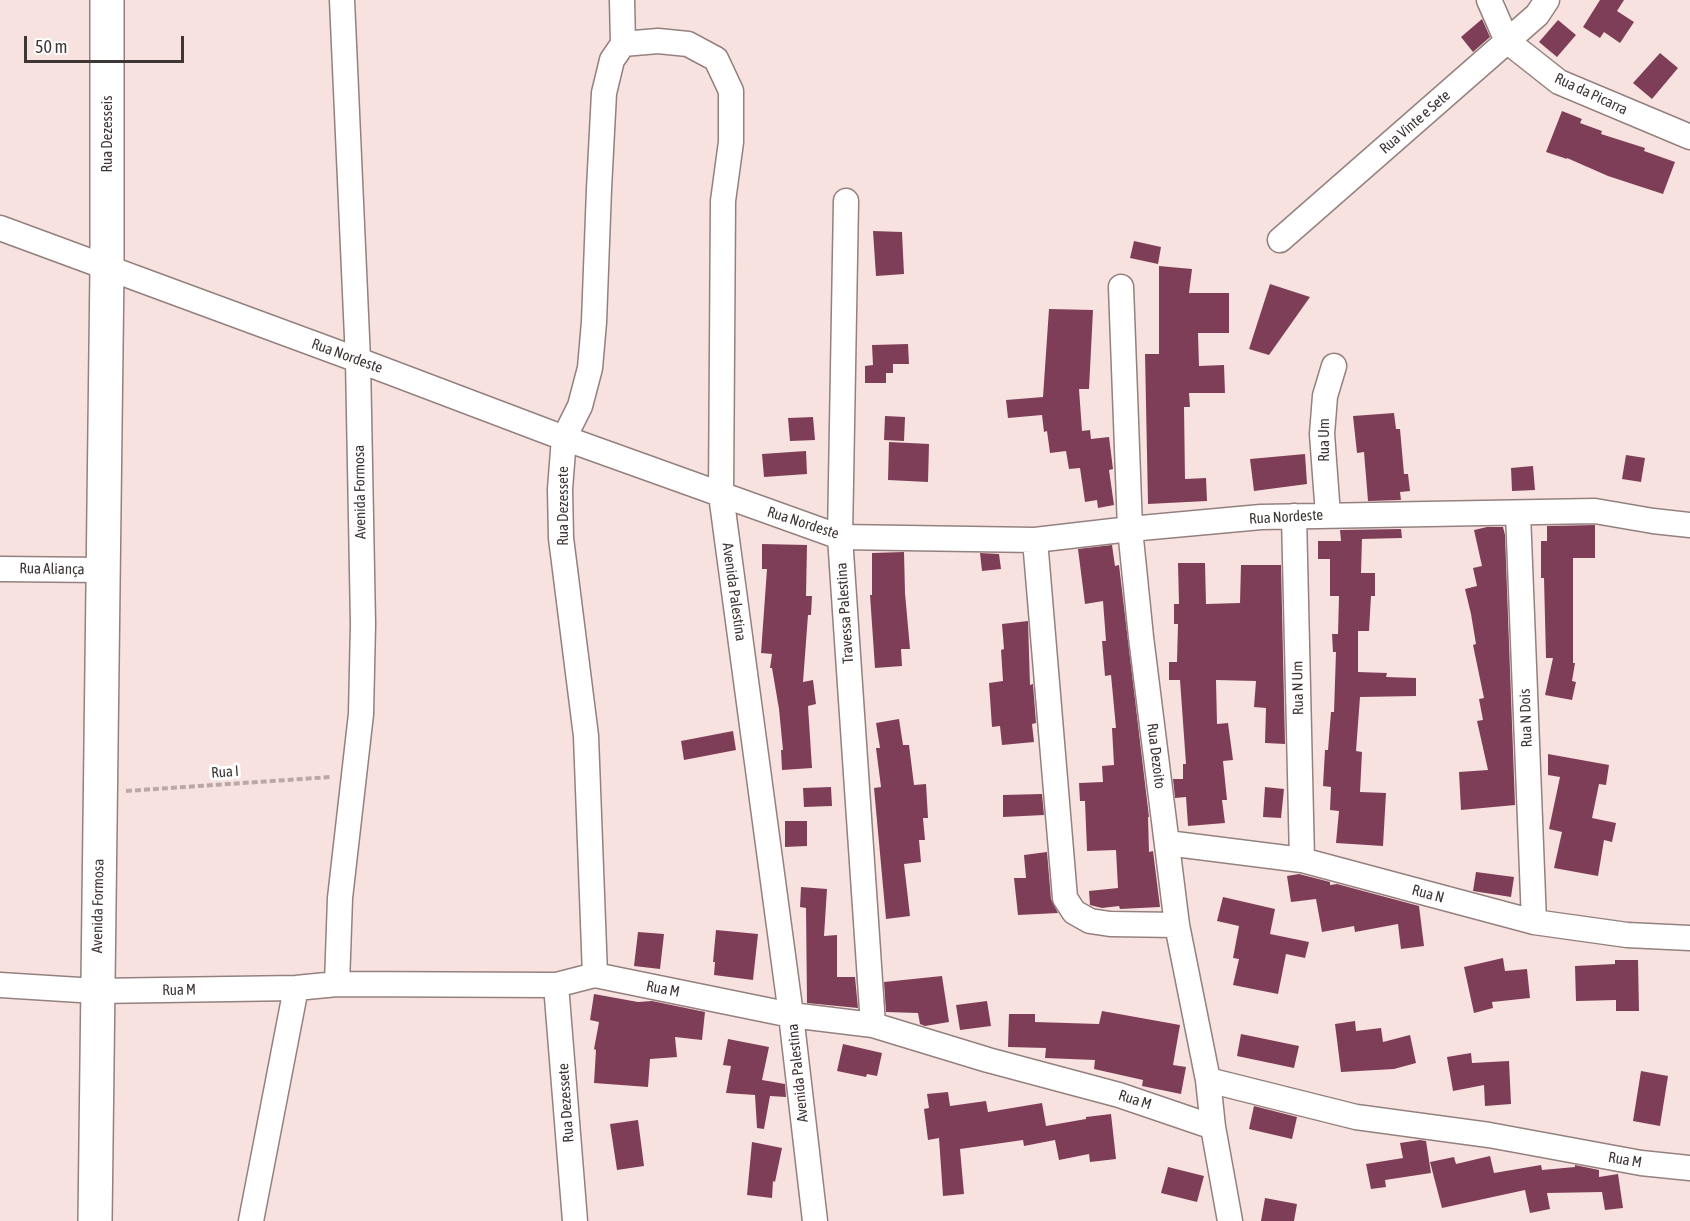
<!DOCTYPE html>
<meta charset="utf-8">
<style>
body{margin:0}
#map{position:relative;width:1690px;height:1221px;overflow:hidden;background:#f8e2df;font-family:"Asap Condensed",sans-serif}
canvas{display:block}
.scale{position:absolute;left:24px;top:36px;width:160px;height:27px;box-sizing:border-box;border:3px solid #3f3736;border-top:0;padding-left:8px;font-size:18px;line-height:21px;white-space:nowrap;color:#3f3736;-webkit-text-stroke:4px #fff;paint-order:stroke}
</style>
<div id="map">
<canvas width="1690" height="1221"></canvas>
<div class="scale">50 m</div>
</div>
<script>
const context = document.querySelector('canvas').getContext('2d');
context.lineJoin = 'round';
function fillPath(path, color) {
  context.fillStyle = color;
  context.fill(path, 'evenodd');
}
function poly(rows) {
  const path = new Path2D();
  for (const r of rows) {
    path.moveTo(r[0], r[1]);
    for (let i = 2; i < r.length; i += 2) path.lineTo(r[i], r[i + 1]);
  }
  return path;
}
function stroke(path, color, width, dash) {
  context.strokeStyle = color;
  context.lineWidth = width;
  context.lineCap = dash ? 'butt' : 'round';
  context.setLineDash(dash || []);
  context.stroke(path);
}
function write(font, color, halo, rows, align = 'center') {
  context.font = font + ' "Asap Condensed",sans-serif';
  context.lineWidth = 6;
  context.setLineDash([]);
  context.textBaseline = 'middle';
  context.strokeStyle = halo;
  context.fillStyle = color;
  for (const [text, x, y, turn = 0] of rows) {
    context.save();
    context.translate(x, y);
    context.rotate((+turn || 0) * Math.PI / 180);
    context.textAlign = isNaN(turn) ? turn : align;
    if (halo) context.strokeText(text, 0, 0);
    context.fillText(text, 0, 0);
    context.restore();
  }
}
const building = poly([
 [1600,0,1624,0,1617,11,1634,22,1620,43,1604,32,1600,38,1583,27],
 [1482,19,1490,37,1473,52,1461,37],
 [1558,20,1576,35,1557,57,1539,42],
 [1660,53,1678,68,1652,99,1633,83],
 [1562,111,1582,119,1580,123,1602,131,1601,134,1645,148,1644,151,1675,162,1663,194,1608,176,1567,158,1567,159,1546,152],
 [873,231,902,232,904,274,876,276],
 [1134,241,1161,247,1158,264,1130,258],
 [1159,266,1192,269,1189,293,1229,293,1229,333,1198,333,1199,366,1224,365,1225,393,1189,393,1190,407,1184,407,1185,479,1206,478,1207,501,1148,504,1145,354,1159,354],
 [1270,284,1310,297,1269,355,1249,349],
 [1049,309,1093,310,1089,389,1079,389,1082,431,1090,430,1091,439,1109,437,1113,469,1109,470,1114,505,1098,508,1097,500,1085,502,1080,468,1069,469,1066,451,1050,453,1047,431,1044,432,1042,415,1008,418,1006,400,1043,397],
 [908,344,909,364,893,364,893,373,886,373,886,383,865,383,865,366,873,365,872,345],
 [1394,413,1396,429,1400,429,1404,474,1408,474,1410,491,1400,492,1401,500,1368,501,1364,452,1357,453,1353,416],
 [885,416,905,417,904,441,884,440],
 [813,417,815,440,790,441,788,418],
 [889,442,929,444,928,482,888,480],
 [806,451,807,474,764,477,762,454],
 [1305,454,1307,484,1254,491,1250,459],
 [1626,455,1645,458,1641,482,1622,479],
 [1533,466,1535,490,1512,491,1511,468],
 [1595,525,1595,558,1573,558,1573,663,1575,663,1572,681,1576,682,1572,700,1545,695,1553,658,1546,658,1544,578,1541,578,1541,541,1547,541,1547,526],
 [1487,527,1503,527,1505,535,1515,805,1461,810,1459,772,1488,770,1477,721,1483,720,1479,699,1484,698,1473,645,1476,644,1471,614,1465,589,1477,586,1473,568,1482,566,1474,530],
 [1401,529,1402,538,1362,539,1361,573,1375,573,1375,596,1371,596,1369,631,1358,631,1358,672,1387,673,1386,677,1416,678,1416,696,1360,697,1356,751,1362,752,1360,792,1386,793,1383,846,1336,843,1339,811,1330,810,1331,787,1323,786,1325,750,1328,750,1331,712,1334,712,1336,652,1333,652,1332,634,1338,634,1339,596,1330,596,1330,559,1318,559,1318,541,1341,541,1340,530],
 [762,544,807,545,806,596,812,596,811,615,808,615,803,682,813,680,816,704,808,706,812,768,782,770,781,750,783,750,779,709,772,668,770,668,772,654,761,653,767,569,762,569],
 [1112,545,1115,566,1119,565,1149,817,1148,817,1149,852,1153,851,1160,907,1120,909,1119,906,1102,908,1090,905,1089,891,1118,888,1116,850,1087,851,1085,801,1080,801,1079,783,1103,782,1102,766,1114,765,1112,728,1116,728,1111,675,1105,676,1102,641,1106,641,1103,601,1085,604,1078,549],
 [904,552,905,593,910,649,901,649,902,666,875,668,870,595,872,595,872,553],
 [980,553,999,554,1001,569,982,571],
 [1178,563,1205,563,1206,604,1240,603,1241,565,1281,565,1285,744,1265,743,1266,708,1254,707,1256,681,1216,680,1217,724,1228,723,1233,760,1223,761,1227,800,1222,800,1225,823,1188,826,1186,797,1175,798,1173,779,1183,779,1183,764,1186,764,1180,680,1169,680,1169,662,1177,662,1178,624,1174,624,1174,604,1179,604],
 [1028,621,1030,685,1033,684,1036,723,1032,724,1034,742,1002,745,1000,726,992,727,989,683,1003,681,1001,650,1004,649,1002,624],
 [899,719,903,745,909,745,914,785,926,784,928,818,923,818,925,840,919,840,921,862,904,864,910,916,886,919,874,788,881,787,876,748,880,748,876,723],
 [733,731,736,750,684,760,681,741],
 [1548,754,1609,765,1606,785,1599,784,1592,818,1616,823,1612,842,1604,840,1598,876,1554,868,1562,832,1549,829,1560,777,1548,775],
 [831,787,832,806,804,807,803,788],
 [1265,787,1284,789,1281,818,1263,817],
 [1042,794,1044,815,1003,817,1003,795],
 [785,821,807,821,807,846,785,847],
 [1047,852,1051,899,1058,913,1018,915,1014,878,1026,878,1024,855],
 [1476,872,1514,877,1511,897,1473,891],
 [1299,874,1330,882,1330,885,1337,884,1419,906,1424,946,1401,949,1398,924,1355,932,1354,926,1322,932,1316,899,1291,902,1287,876],
 [801,887,827,889,824,936,837,935,837,977,855,977,858,1008,807,1003,806,908,800,907],
 [1223,897,1275,909,1270,934,1309,942,1305,958,1286,954,1278,994,1233,985,1239,959,1233,958,1239,926,1217,921],
 [716,930,758,934,753,980,714,975,715,962,713,962],
 [638,932,664,934,660,969,634,966],
 [1503,958,1505,971,1527,969,1530,998,1492,1002,1493,1008,1474,1013,1464,967],
 [1615,960,1638,960,1639,1011,1616,1011,1616,1000,1576,1001,1575,966,1615,964],
 [942,976,949,1022,925,1026,920,1024,918,1013,886,1012,884,982],
 [594,994,638,1002,652,1001,705,1012,702,1040,675,1037,677,1057,650,1059,648,1087,594,1083,596,1050,594,1049,599,1022,590,1020],
 [987,1001,991,1026,960,1030,956,1005],
 [1102,1011,1180,1025,1173,1065,1186,1067,1181,1094,1142,1086,1143,1080,1094,1069,1095,1060,1045,1058,1046,1048,1008,1047,1009,1014,1035,1014,1035,1022,1099,1024],
 [1355,1021,1356,1031,1381,1028,1383,1042,1410,1035,1416,1063,1394,1069,1341,1072,1335,1024],
 [1241,1034,1299,1046,1294,1068,1237,1056],
 [728,1039,769,1047,762,1080,785,1084,786,1097,770,1096,764,1129,757,1128,755,1095,726,1093,731,1066,723,1065],
 [843,1044,882,1053,877,1076,867,1074,866,1077,837,1071],
 [1471,1053,1472,1063,1509,1061,1511,1104,1485,1106,1484,1085,1453,1091,1447,1057],
 [1641,1071,1668,1076,1660,1126,1633,1121],
 [948,1092,950,1106,986,1101,988,1112,1042,1103,1046,1126,1086,1119,1086,1117,1111,1114,1116,1159,1090,1162,1089,1154,1059,1160,1055,1140,1024,1146,1023,1140,960,1149,964,1194,943,1196,939,1138,928,1140,924,1109,929,1108,927,1094],
 [1254,1106,1297,1117,1292,1139,1249,1129],
 [638,1120,644,1166,617,1170,610,1124],
 [1420,1140,1426,1141,1431,1173,1385,1180,1386,1187,1371,1189,1366,1164,1403,1158,1400,1143],
 [752,1142,782,1148,775,1182,773,1181,772,1198,747,1195],
 [1490,1156,1494,1173,1541,1165,1542,1170,1575,1167,1575,1165,1599,1170,1599,1177,1618,1174,1623,1208,1605,1210,1602,1192,1547,1193,1550,1209,1530,1213,1525,1190,1442,1208,1430,1162,1454,1157,1456,1164],
 [1168,1167,1204,1176,1197,1202,1161,1193],
 [1265,1198,1297,1204,1294,1221,1261,1221]
]);
const path = poly([
 [126,791,331,777]
]);
const street = poly([
 [622,0,623,44],
 [1489,0,1507,41,1559,82,1690,137],
 [623,44,658,41,688,44,716,59,731,91,731,142,723,201,721,495,791,1015,815,1221],
 [846,201,840,537,873,1025],
 [0,228,358,360,564,438,840,537,1035,540,1130,529,1261,517,1595,511,1653,521,1690,525],
 [1280,240,1537,15,1547,0],
 [1121,287,1130,529,1141,637,1177,925,1208,1080,1213,1127,1230,1221],
 [1518,513,1534,922],
 [1328,515,1322,434,1325,396,1334,366],
 [1294,516,1302,860],
 [1035,540,1065,898,1074,912,1090,921,1110,924,1177,925],
 [0,569,103,570],
 [1167,843,1302,860,1534,922,1627,935,1690,938],
 [595,975,586,736,561,538,560,489,564,438,580,406,590,368,594,322,599,189,604,93,612,60,623,44],
 [337,984,340,898,361,714,363,624,358,360,342,0],
 [0,985,96,991,296,988,337,984,556,985,595,975,791,1015,873,1025,988,1060,1119,1095,1213,1127],
 [556,985,575,1221],
 [1208,1080,1356,1117,1489,1135,1641,1163,1690,1168],
 [251,1221,296,988]
]);
const secondary = poly([
 [95,1221,107,268,107,0]
]);
const streetNames = [
 ["Rua da Picarra",1591,94,25],
 ["Rua Vinte e Sete",1415,122,-41],
 ["Rua Dezesseis",107,134,-90],
 ["Rua Nordeste",347,356,20],
 ["Rua Um",1324,440,-90],
 ["Avenida Formosa",360,492,-91],
 ["Rua Dezessete",563,506,-90],
 ["Rua Nordeste",1286,517,-3],
 ["Rua Nordeste",803,523,18],
 ["Rua Aliança",52,569,1],
 ["Avenida Palestina",734,592,82],
 ["Travessa Palestina",845,613,-94],
 ["Rua N Um",1298,688,-91],
 ["Rua N Dois",1526,718,-92],
 ["Rua Dezoito",1156,756,83],
 ["Rua I",225,772,-4],
 ["Rua N",1428,894,15],
 ["Avenida Formosa",98,906,-89],
 ["Rua M",663,989,11],
 ["Rua M",179,990,-1],
 ["Avenida Palestina",798,1073,-96],
 ["Rua M",1135,1100,18],
 ["Rua Dezessete",566,1103,-94],
 ["Rua M",1625,1160,10]
];
fillPath(building, '#7f3e58');
stroke(street, '#94807e', 27);
stroke(secondary, '#94807e', 36);
stroke(path, '#baa8a6', 4, [6, 3]);
stroke(street, '#fff', 24);
stroke(secondary, '#fff', 33);
write('15px', '#3f3736', '#fff', streetNames);
</script>
